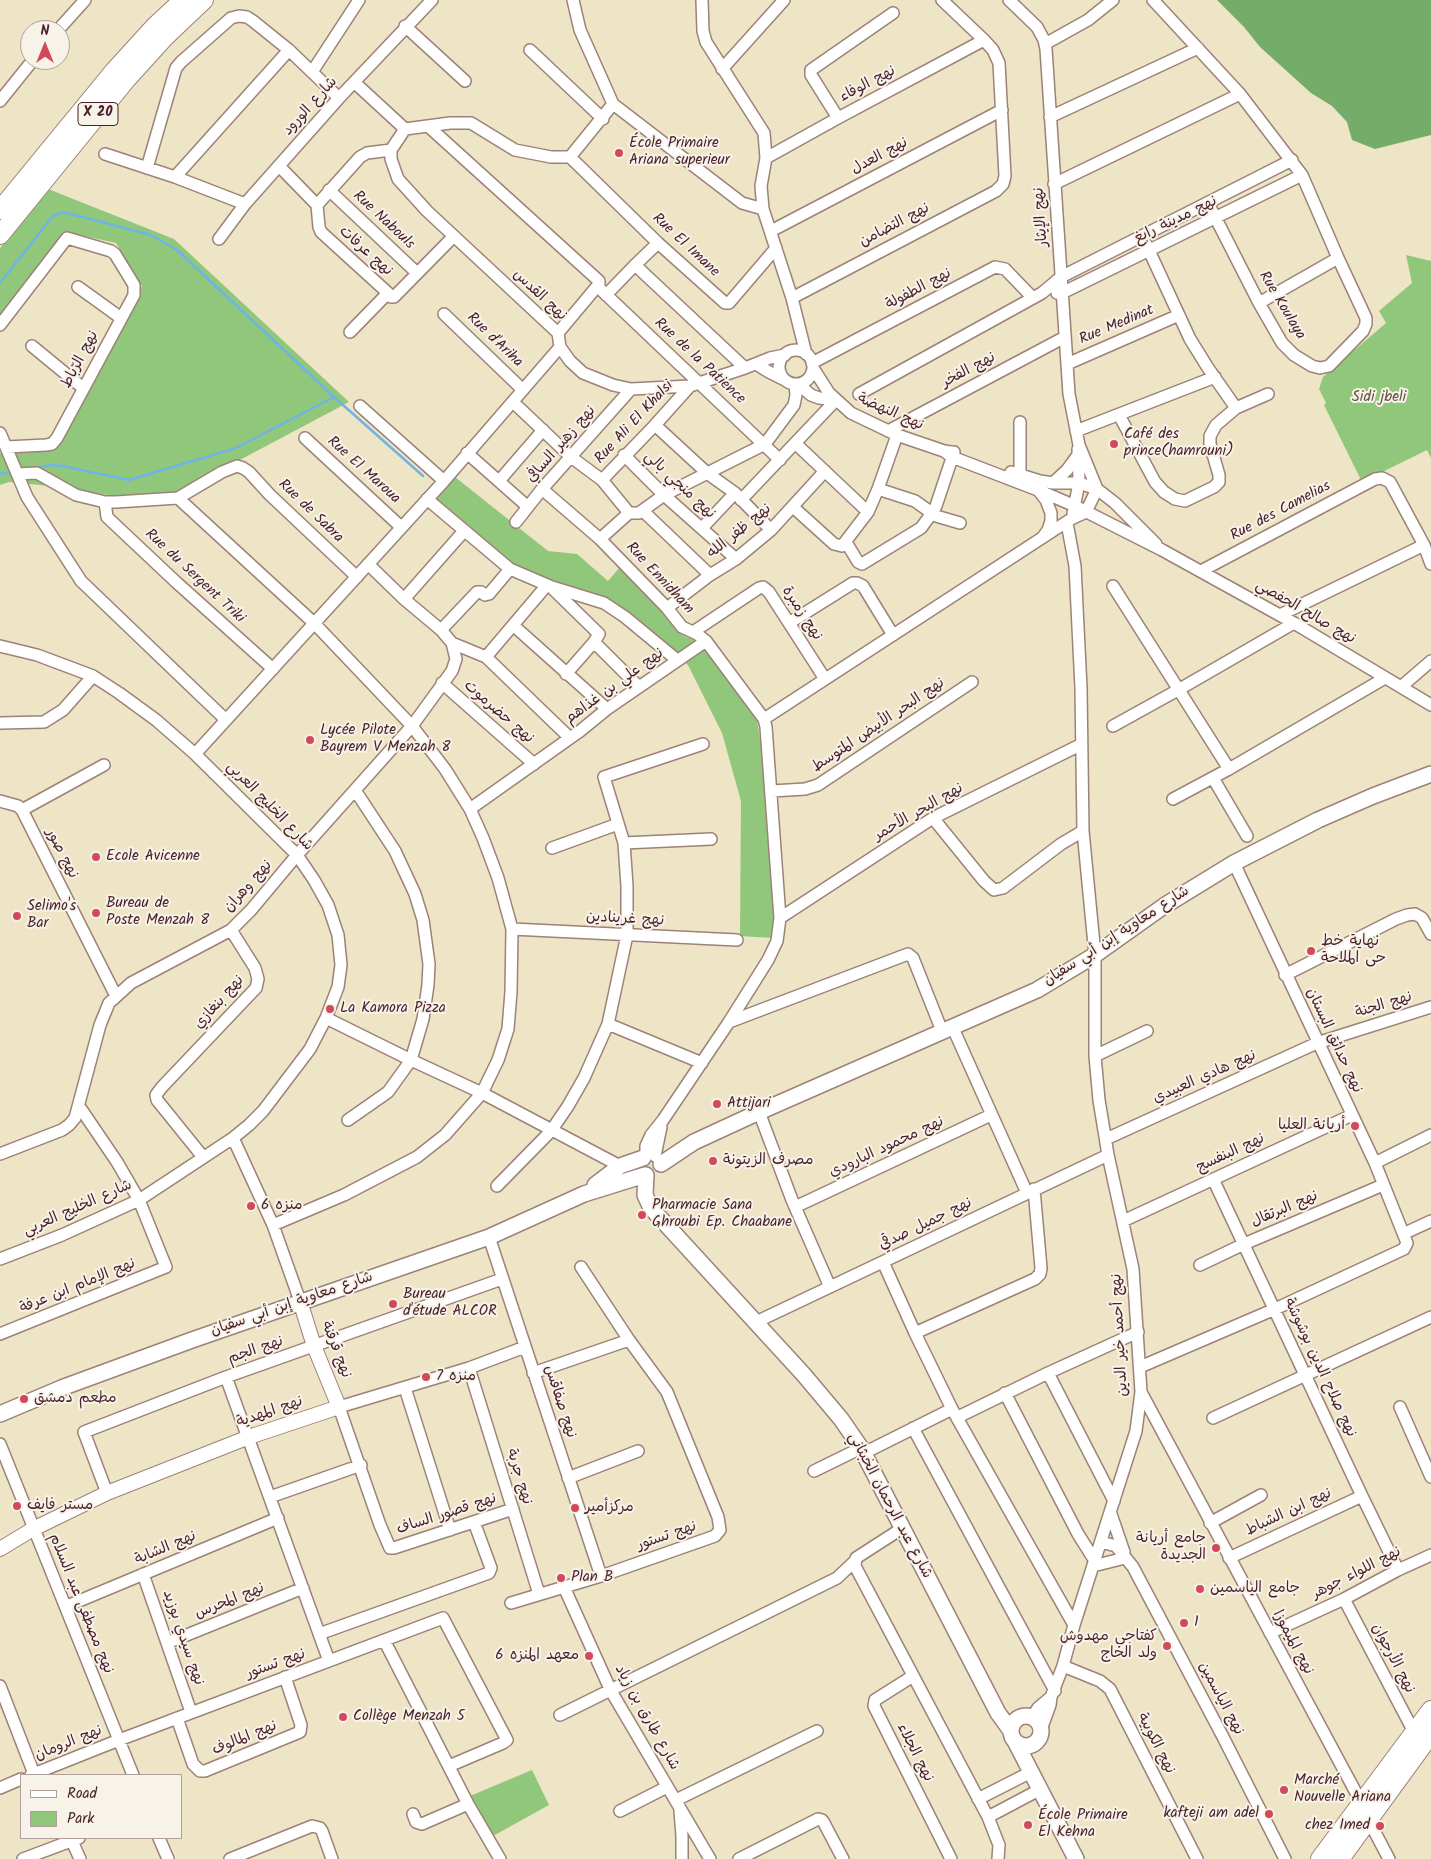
<!DOCTYPE html>
<meta charset="utf-8">
<style>
body{margin:0}
#map{position:relative;width:1431px;height:1859px;overflow:hidden;background:#eee4c6;font-family:Kalam,sans-serif}
canvas{display:block}
.legend{position:absolute;left:20px;top:1774px;width:162px;height:65px;box-sizing:border-box;background:#f7f3e8;border:1px solid #b29e9c;margin:0;padding:6px 9px;list-style:none;font-size:15px;color:#4a1f2b}
.legend li{display:flex;align-items:center;gap:10px;height:25px}
.legend b{width:25px;border:1px solid #b29e9c}
.north{position:absolute;left:20px;top:20px;width:50px;height:50px;box-sizing:border-box;background:#f7f3e8;border:1px solid #b29e9c;border-radius:50%;rotate:0deg;font-size:14px;font-weight:700;line-height:20px;text-align:center;color:#4a1f2b}
.north::after{content:'';display:block;margin:auto;width:18px;height:22px;background:#d1495b;clip-path:polygon(50% 0,100% 100%,50% 72%,0 100%)}
</style>
<div id="map">
<canvas width="1431" height="1859"></canvas>
<ul class="legend">
<li><b style="height:6px;background:#fff"></b>Road</li>
<li><b style="height:14px;background:#90c77a"></b>Park</li>
</ul>
<div class="north">N</div>
</div>
<script>
const context = document.querySelector('canvas').getContext('2d');
context.lineJoin = 'round';
function fillPath(path, color) {
  context.fillStyle = color;
  context.fill(path, 'evenodd');
}
function poly(rows) {
  const path = new Path2D();
  for (const r of rows) {
    if (r.length === 3) {
      path.moveTo(r[0] + r[2], r[1]);
      path.arc(r[0], r[1], r[2], 0, 2 * Math.PI);
      continue;
    }
    path.moveTo(r[0], r[1]);
    for (let i = 2; i < r.length; i += 2) path.lineTo(r[i], r[i + 1]);
  }
  return path;
}
function stroke(path, color, width, dash) {
  context.strokeStyle = color;
  context.lineWidth = width;
  context.lineCap = dash ? 'butt' : 'round';
  context.setLineDash(dash || []);
  context.stroke(path);
}
function write(font, color, halo, rows, align = 'center') {
  context.font = font + ' Kalam,"Playpen Sans Arabic",sans-serif';
  context.lineWidth = 4;
  context.setLineDash([]);
  context.textBaseline = 'middle';
  context.strokeStyle = halo;
  context.fillStyle = color;
  for (const [text, x, y, turn = 0] of rows) {
    context.save();
    context.translate(x, y);
    context.rotate((+turn || 0) * Math.PI / 180);
    context.textAlign = isNaN(turn) ? turn : align;
    if (halo) context.strokeText(text, 0, 0);
    context.fillText(text, 0, 0);
    context.restore();
  }
}
const green = poly([
 [48,189,174,239,349,402,174,495,114,496,60,487,9,482,0,485,0,453,55,447,142,286,116,243,66,232,0,316,0,248],
 [1406,255,1431,261,1431,458,1427,450,1362,482,1324,405,1326,403,1319,389,1323,377,1386,323,1379,311,1412,283],
 [455,477,548,551,577,554,608,581,620,567,665,609,684,636,701,643,756,714,761,745,775,919,773,938,740,936,741,801,722,733,688,665,607,600,549,580,506,561,434,499],
 [532,1770,549,1805,493,1836,470,1796]
]);
const forest = poly([
 [1217,0,1431,0,1431,135,1375,149,1352,140,1347,122,1332,106,1311,93,1260,47,1244,27]
]);
const stream = poly([
 [0,283,52,217,60,213,67,213,151,235,177,250,334,397,423,476],
 [36,468,51,465,63,466,129,480,236,448,334,397],
 [0,474,13,472]
]);
const minor = poly([
 [573,0,580,30,613,104,742,203,763,209],
 [702,0,703,31,706,42,764,133,766,158,761,186,763,209,792,298,806,354],
 [1153,0,1240,94,1302,175,1338,258,1366,318,1366,324,1363,331,1329,366,1320,368,1312,366,1294,355,1282,343,1259,303,1208,203],
 [405,26,465,81],
 [58,30,85,0],
 [1045,44,1088,20,1113,0],
 [530,50,603,119],
 [722,69,784,0],
 [312,72,359,0],
 [354,82,405,129,450,123,471,123,515,150,551,157,570,157,613,104],
 [0,101,33,60],
 [1050,117,1198,48],
 [838,118,811,75,811,70,893,13],
 [428,126,599,281,599,284,558,333],
 [405,129,391,150,391,159,398,179,427,211,558,333,560,347,570,361,583,373,613,385,631,389,690,386,745,368,770,358,785,355],
 [105,154,175,177,245,204],
 [570,157,658,243,725,303,729,303,776,248],
 [766,158,838,118,984,40],
 [279,166,317,205],
 [147,168,176,68,181,62,231,18,239,16,247,17,253,21,289,50,339,98],
 [175,177,289,50],
 [1054,184,1240,94],
 [329,190,417,273],
 [317,205,319,227,321,232,388,293],
 [317,205,360,157,367,153,391,150],
 [771,231,1002,110],
 [219,239,245,204,339,98,432,0],
 [1146,244,1190,339,1208,368,1236,408],
 [635,265,745,368],
 [597,286,780,460],
 [78,287,121,318],
 [1057,293,1062,293,1302,175],
 [606,295,635,265,658,243],
 [792,298,996,191,1003,184,1005,176,999,63,993,50,984,40,942,0],
 [1259,303,1338,258],
 [444,314,523,390],
 [0,325,67,238,111,251,115,254,134,285,134,295,57,438,52,444,46,445,6,447],
 [350,332,388,293,391,297,394,297,454,236],
 [32,346,83,388],
 [796,367,17],
 [812,363,995,267,1005,269,1033,298],
 [756,364,769,372,783,379],
 [1067,364,1179,315],
 [813,368,829,393,851,413,897,435,944,451,951,452],
 [798,384,811,395,819,398,836,400],
 [859,394,1042,293,1061,277,1292,160],
 [513,402,571,457,602,480,629,513],
 [360,406,444,481],
 [1119,415,1155,482,1164,492,1175,499,1185,501,1214,487,1219,482,1219,475,1210,444,1210,436,1216,425,1236,408,1268,394],
 [1020,422,1020,475],
 [655,425,707,473,735,493,771,530],
 [888,431,1065,337],
 [1076,431,1215,377],
 [0,433,27,497,81,581,225,719],
 [305,438,401,527],
 [795,443,868,512],
 [944,451,952,457,1038,490,1075,506,1162,550,1294,623,1431,705],
 [467,453,528,507],
 [624,455,664,495,736,559],
 [1011,472,1040,481,1053,483,1079,483,1097,489,1115,503,1156,544],
 [17,474,37,473,76,495,105,502,116,502,178,498,222,472,237,466,243,468,249,472,270,495,357,577],
 [602,480,655,425,690,386],
 [499,481,543,430],
 [1053,483,1067,470,1078,455],
 [542,489,600,539,667,608,682,627,697,634,706,641,764,719,766,727,780,918,777,941,768,960,729,1022,663,1120,651,1135,646,1146,646,1156],
 [878,489,915,501,936,516,960,523],
 [1039,491,1046,500,1051,513,1051,521,1048,530,1043,537],
 [178,498,314,623,412,726,445,769,470,809,483,838,498,878,512,929,511,992,508,1029,498,1060,482,1093,445,1135,417,1157,344,1195,273,1225],
 [427,499,510,569,552,587,604,603,625,617,677,660],
 [741,500,836,400],
 [105,502,107,517,176,582,273,669],
 [793,507,834,544,842,546,868,512,878,489,897,435],
 [643,511,710,575],
 [1073,513,1079,483,1078,449],
 [516,522,542,489,631,389],
 [702,528,735,493],
 [600,539,629,513,639,513,664,495,765,444,794,405,796,395,795,384],
 [846,542,858,562,862,564,921,528,932,513,936,506,954,452],
 [1201,571,1375,479,1382,478,1390,482,1424,545,1431,564],
 [1113,586,1229,769],
 [553,589,599,634,594,642,566,674],
 [404,599,464,531],
 [667,608,710,575,736,559,771,530,825,471],
 [1280,615,1424,545],
 [789,623,853,583,857,583,863,586,893,635],
 [514,626,607,709],
 [441,630,477,592,481,592,485,595,489,594,510,569],
 [693,632,759,588,763,587,769,592,825,679],
 [594,642,638,686],
 [452,643,486,657,570,738],
 [0,646,37,655,93,676,119,693,156,720,195,754,297,855,314,880,328,905,338,935,341,965,338,987,326,1018,310,1049,263,1111,249,1125,233,1138,139,1200,62,1235,0,1259],
 [486,657,547,585],
 [442,683,534,764],
 [1402,686,1431,661],
 [764,719,1071,519,1086,512,1097,489,1079,445,1069,394,1046,49,1044,40,1037,27,1009,0],
 [0,723,44,722,63,710,93,676],
 [1113,726,1178,690,1294,623],
 [195,754,444,481,560,347],
 [104,765,22,810,116,996],
 [1213,778,1247,836],
 [772,791,805,789,818,785,972,682],
 [1173,799,1229,769,1385,678],
 [0,801,18,806,22,810],
 [470,809,580,731,607,709,706,641],
 [933,818,984,881,994,890,1003,888,1061,844,1083,831],
 [624,843,711,839],
 [552,848,618,824],
 [780,918,933,818,1080,745],
 [512,929,737,940],
 [1285,975,1396,919,1407,915,1415,914,1422,918,1431,934],
 [326,1018,411,1060,482,1093,620,1166],
 [729,1022,908,954,913,958,942,1031],
 [608,1024,702,1063],
 [952,1026,1027,1193],
 [1095,1056,1147,1031],
 [759,1112,792,1200,830,1287],
 [348,1120,388,1092,411,1060,423,1019,428,985,429,964,423,920,415,894,395,851,355,790],
 [233,1138,273,1225,300,1301],
 [1106,1139,1317,1043,1431,1007],
 [0,1154,62,1130,69,1125,75,1118,100,1025,109,1003,131,983,231,930,251,910,297,855,412,726,452,671,456,659,452,643,441,630,404,599,368,564],
 [655,1156,661,1127],
 [203,1157,157,1100,156,1095,162,1087,256,988,258,979,255,968,231,930],
 [1375,1163,1431,1135],
 [1213,1179,1362,1496,1398,1570],
 [497,1186,551,1131,568,1106,584,1078,608,1024,627,935,627,886,624,843,604,777,703,744],
 [795,1207,991,1115],
 [1123,1221,1352,1115],
 [1405,1233,1431,1221],
 [489,1237,601,1576],
 [883,1262,915,1333,952,1409,1074,1625],
 [1200,1265,1244,1244,1383,1185],
 [756,1322,1108,1155],
 [915,1333,1035,1279,1040,1274,1041,1268,1034,1189],
 [0,1334,166,1267,139,1200,117,1162,79,1106],
 [1140,1367,1275,1309,1404,1249,1407,1243,1375,1163,1234,863],
 [469,1368,539,1594],
 [533,1373,629,1340],
 [1048,1373,1114,1501],
 [226,1377,329,1661],
 [405,1388,450,1530],
 [1141,1392,1361,1802],
 [1005,1393,1078,1534,1095,1561],
 [1400,1407,1431,1477],
 [958,1417,1048,1373,1138,1332],
 [1213,1418,1431,1317],
 [913,1428,1055,1691],
 [0,1444,133,1775],
 [864,1453,952,1409],
 [814,1471,861,1448],
 [568,1478,638,1451],
 [107,1493,84,1432,226,1377,502,1279],
 [270,1497,361,1465],
 [513,1509,394,1548,390,1548,380,1525,339,1407,469,1368,525,1347],
 [1111,1514,1124,1552],
 [1210,1523,1261,1495],
 [901,1529,856,1558,855,1566,988,1817,999,1845,998,1859],
 [1101,1542,1116,1546,1133,1567,1223,1737,1285,1859],
 [1229,1558,1362,1496],
 [1093,1566,1125,1558],
 [143,1574,191,1712],
 [564,1587,611,1691,710,1859],
 [1344,1599,1414,1732],
 [511,1603,601,1576,715,1536,720,1530,718,1517,667,1392,629,1340,581,1267],
 [67,1606,278,1518],
 [1270,1633,1344,1599,1398,1570,1431,1555],
 [319,1634,489,1573,491,1568,474,1522],
 [384,1640,468,1804,500,1859],
 [167,1643,303,1588],
 [1063,1666,1100,1681,1110,1689,1197,1859],
 [913,1676,875,1700,874,1706,951,1859],
 [0,1686,34,1774],
 [560,1715,837,1578,855,1561],
 [1032,1717,1038,1708,1051,1697],
 [177,1718,193,1764,200,1771,205,1771,300,1732,301,1725,285,1677],
 [1041,1730,1050,1705,1051,1697,1063,1666,1074,1625,1136,1431,1141,1392,1133,1269,1108,1155,1099,1100,1095,1056,1095,955,1083,831,1081,688,1075,566,1067,523],
 [31,1775,119,1740,443,1618,507,1740,503,1743,449,1766],
 [0,1788,21,1779],
 [978,1799,1031,1772],
 [676,1800,817,1731],
 [620,1811,667,1787],
 [680,1811,682,1836,682,1859],
 [413,1814,416,1822,422,1824,468,1804],
 [988,1817,1039,1790],
 [1368,1819,1389,1859],
 [159,1838,168,1859],
 [72,1841,80,1859],
 [23,1859,79,1838],
 [230,1859,312,1826,320,1828,322,1831,332,1859],
 [739,1859,818,1819,822,1820,824,1823,843,1859]
]);
const tertiary = poly([
 [0,1549,33,1529,107,1493,249,1437,339,1407,314,1346,300,1301]
]);
const secondary = poly([
 [661,1164,694,1142,759,1112,1037,990,1095,955,1164,906,1234,863,1318,820,1373,796,1431,774],
 [646,1175,645,1195,651,1208,804,1375,841,1419,861,1448,998,1713,1011,1731],
 [595,1185,620,1166,643,1158],
 [0,1414,64,1387,192,1340,489,1237,584,1194,645,1175],
 [1026,1731,15],
 [1015,1741,1076,1859]
]);
const primary = poly([
 [1320,1859,1431,1710],
 [1340,1859,1431,1734]
]);
const trunk = poly([
 [0,210,114,71,155,26,183,0],
 [0,235,126,80,165,37,204,0]
]);
const markers = [
 [619,153,5,"#d1495b"],
 [1114,444,5,"#d1495b"],
 [310,740,5,"#d1495b"],
 [96,857,5,"#d1495b"],
 [96,913,5,"#d1495b"],
 [17,916,5,"#d1495b"],
 [1311,951,5,"#d1495b"],
 [330,1009,5,"#d1495b"],
 [717,1104,5,"#d1495b"],
 [1355,1126,5,"#d1495b"],
 [713,1161,5,"#d1495b"],
 [251,1206,5,"#d1495b"],
 [642,1215,5,"#d1495b"],
 [393,1304,5,"#d1495b"],
 [426,1377,5,"#d1495b"],
 [24,1399,5,"#d1495b"],
 [17,1506,5,"#d1495b"],
 [575,1508,5,"#d1495b"],
 [1216,1548,5,"#d1495b"],
 [561,1578,5,"#d1495b"],
 [1200,1589,5,"#d1495b"],
 [1184,1623,5,"#d1495b"],
 [1167,1646,5,"#d1495b"],
 [589,1656,5,"#d1495b"],
 [343,1717,5,"#d1495b"],
 [1284,1790,5,"#d1495b"],
 [1269,1814,5,"#d1495b"],
 [1028,1825,5,"#d1495b"],
 [1380,1826,5,"#d1495b"]
];
const shields = [
 [98,114,40]
];
const shieldNames = [
 ["X 20",98,114]
];
const streetNames = [
 ["نهج الوفاء",868,85,-28],
 ["شارع الورود",311,107,-48],
 ["نهج العدل",880,157,-28],
 ["نهج الإيثار",1042,217,-94],
 ["Rue Nabouls",383,221,43],
 ["نهج مدينة رابغ",1176,221,-26],
 ["نهج التضامن",895,226,-28],
 ["Rue El Imane",685,246,43],
 ["نهج عرفات",365,252,42],
 ["نهج الطفولة",919,290,-28],
 ["نهج القدس",539,296,43],
 ["Rue Koulaya",1281,306,59],
 ["Rue Medinat",1117,326,-23],
 ["Rue d'Ariha",494,341,44],
 ["نهج الرّباط",81,360,-62],
 ["Rue de la Patience",699,362,43],
 ["نهج الفخر",969,371,-28],
 ["نهج النهضة",890,413,24],
 ["Rue Ali El Khalsi",635,423,-47],
 ["نهج زهير السافي",562,445,-49],
 ["Rue El Maroua",363,471,42],
 ["نهج منجي بالي",679,486,43],
 ["Rue de Sabra",310,512,44],
 ["Rue des Camelias",1281,512,-28],
 ["نهج ظفر الله",740,532,-39],
 ["Rue du Sergent Triki",194,577,43],
 ["Rue Ennidham",659,579,47],
 ["نهج صالح الحفصي",1305,613,30],
 ["نهج زمبرة",801,614,57],
 ["نهج علي بن غذاهم",615,687,-36],
 ["نهج حضرموت",498,713,41],
 ["نهج البحر الأبيض المتوسط",879,726,-34],
 ["شارع الخليج العربي",269,807,46],
 ["نهج البحر الأحمر",919,813,-30],
 ["نهج صور",61,854,63],
 ["نهج وهران",249,887,-48],
 ["نهج غرينادين",625,920,3],
 ["شارع معاوية إبن أبي سفيان",1117,937,-33],
 ["نهج بنغازي",220,1003,-48],
 ["نهج الجنة",1384,1006,-17],
 ["نهج حدائق البستان",1333,1041,65],
 ["نهج هادي العبيدي",1205,1078,-24],
 ["نهج محمود البارودي",887,1148,-25],
 ["نهج البنفسج",1231,1154,-25],
 ["شارع الخليج العربي",78,1209,-24],
 ["نهج البرتقال",1285,1210,-23],
 ["نهج جميل صدقي",926,1225,-26],
 ["نهج الإمام ابن عرفة",78,1287,-22],
 ["شارع معاوية إبن أبي سفيان",292,1305,-19],
 ["نهج أحمد خير الدين",1121,1335,-93],
 ["نهج قرقنة",335,1350,69],
 ["نهج الجم",256,1351,-19],
 ["نهج صلاح الدين بوشوشة",1319,1368,65],
 ["نهج صفاقس",559,1402,72],
 ["نهج المهدية",270,1413,-19],
 ["نهج جربة",518,1477,73],
 ["شارع عبد الرحمان الخبثاني",889,1506,62],
 ["نهج ابن الشباط",1289,1513,-25],
 ["نهج قصور الساف",447,1515,-18],
 ["نهج تستور",667,1537,-19],
 ["نهج الشابة",166,1549,-23],
 ["نهج اللواء جوهر",1357,1574,-27],
 ["نهج المحرس",230,1602,-22],
 ["نهج مصطفى عبد السلام",80,1604,68],
 ["نهج سيدي بوزيد",182,1638,71],
 ["نهج الميموزا",1292,1643,62],
 ["نهج الأرجوان",1392,1659,62],
 ["نهج تستور",276,1665,-20],
 ["نهج الياسمين",1220,1699,62],
 ["شارع طارق بن زياد",646,1718,61],
 ["نهج المالوف",245,1739,-22],
 ["نهج الرومان",69,1744,-22],
 ["نهج الكوبية",1155,1744,63],
 ["نهج الجلاء",914,1753,63]
];
const poiNames = [
 ["École Primaire",629,144],
 ["Ariana superieur",629,161],
 ["Café des",1124,435],
 ["prince(hamrouni)",1124,452],
 ["Lycée Pilote",320,731],
 ["Bayrem V Menzah 8",320,748],
 ["Ecole Avicenne",106,857],
 ["Bureau de",106,904],
 ["Poste Menzah 8",106,921],
 ["Selimo's",27,907],
 ["Bar",27,924],
 ["نهاية خط",1321,942],
 ["حى الملاحة",1321,959],
 ["La Kamora Pizza",340,1009],
 ["Attijari",727,1104],
 ["أريانة العليا",1345,1126,"right"],
 ["مصرف الزيتونة",723,1161],
 ["منزه 6",261,1206],
 ["Pharmacie Sana",652,1206],
 ["Ghroubi Ep. Chaabane",652,1223],
 ["Bureau",403,1295],
 ["d'étude ALCOR",403,1312],
 ["منزه 7",436,1377],
 ["مطعم دمشق",34,1399],
 ["مستر فايف",27,1506],
 ["مركزأمير",585,1508],
 ["جامع أريانة",1206,1539,"right"],
 ["الجديدة",1206,1556,"right"],
 ["Plan B",571,1578],
 ["جامع الياسمين",1210,1589],
 ["1",1194,1623],
 ["كفتاجي مهدوش",1157,1637,"right"],
 ["ولد الخاج",1157,1654,"right"],
 ["معهد المنزه 6",579,1656,"right"],
 ["Collège Menzah 5",353,1717],
 ["Marché",1294,1781],
 ["Nouvelle Ariana",1294,1798],
 ["kafteji am adel",1259,1814,"right"],
 ["École Primaire",1038,1816],
 ["El Kehna",1038,1833],
 ["chez Imed",1370,1826,"right"]
];
const parkNames = [
 ["Sidi jbeli",1379,398]
];
fillPath(green, '#90c77a');
fillPath(forest, '#74ac6a');
stroke(stream, '#6fb4e5', 2.5);
stroke(minor, '#9c8278', 14);
stroke(tertiary, '#9c8278', 16);
stroke(secondary, '#9c8278', 18);
stroke(primary, '#9c8278', 20);
stroke(trunk, '#9c8278', 20);
stroke(minor, '#fff', 11);
stroke(tertiary, '#fff', 14);
stroke(secondary, '#fff', 15);
stroke(primary, '#fff', 18);
stroke(trunk, '#fff', 18);
for (const [x, y, r, color] of markers) {
  const dot = new Path2D();
  dot.arc(x, y, r, 0, 2 * Math.PI);
  context.fillStyle = color;
  context.fill(dot);
  stroke(dot, '#f7f3e8', 2);
}
for (const [x, y, w] of shields) {
  const box = new Path2D();
  box.roundRect(x - w / 2, y - 11.5, w, 23, 4);
  context.fillStyle = '#f7f3e8';
  context.fill(box);
  stroke(box, '#4a1f2b', 1);
}
write('bold 14px', '#4a1f2b', null, shieldNames);
write('15px', '#4a1f2b', '#f7f3e8', streetNames);
write('15px', '#4a1f2b', '#f7f3e8', poiNames, 'left');
write('15px', '#5f5143', '#f7f3e8', parkNames);
</script>
